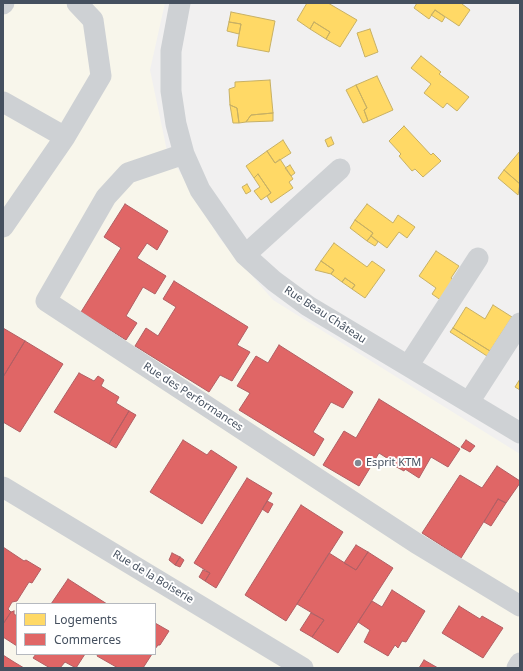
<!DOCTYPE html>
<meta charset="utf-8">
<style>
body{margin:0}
#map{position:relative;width:523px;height:671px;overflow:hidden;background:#f1f0f0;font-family:"Noto Sans",sans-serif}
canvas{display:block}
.frame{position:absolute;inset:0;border:4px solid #45505f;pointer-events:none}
.legend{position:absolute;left:16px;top:603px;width:140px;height:52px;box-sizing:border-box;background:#fff;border:1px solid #b5b9bf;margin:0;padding:5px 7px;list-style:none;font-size:12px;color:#45505f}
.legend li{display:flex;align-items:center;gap:8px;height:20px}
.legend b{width:20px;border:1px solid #b5b9bf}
</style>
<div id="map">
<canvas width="523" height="671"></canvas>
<div class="frame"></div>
<ul class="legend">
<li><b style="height:11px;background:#ffd966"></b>Logements</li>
<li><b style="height:11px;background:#e06666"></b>Commerces</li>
</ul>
</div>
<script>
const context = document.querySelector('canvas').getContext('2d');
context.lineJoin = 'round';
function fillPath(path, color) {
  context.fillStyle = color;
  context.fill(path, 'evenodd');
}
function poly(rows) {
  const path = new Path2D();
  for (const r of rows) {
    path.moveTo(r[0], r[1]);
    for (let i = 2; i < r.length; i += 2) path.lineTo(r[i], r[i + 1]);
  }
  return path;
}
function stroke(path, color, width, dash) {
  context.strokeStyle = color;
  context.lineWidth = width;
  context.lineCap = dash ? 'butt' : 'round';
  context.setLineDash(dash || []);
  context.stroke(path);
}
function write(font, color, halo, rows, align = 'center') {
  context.font = font + ' "Noto Sans",sans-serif';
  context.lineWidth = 4;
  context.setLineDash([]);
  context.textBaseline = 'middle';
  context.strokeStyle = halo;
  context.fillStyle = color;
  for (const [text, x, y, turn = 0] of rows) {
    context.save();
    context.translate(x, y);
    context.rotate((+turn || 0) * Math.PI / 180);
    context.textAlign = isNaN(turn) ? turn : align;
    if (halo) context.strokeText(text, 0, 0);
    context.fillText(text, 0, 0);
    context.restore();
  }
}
const commercial = poly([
 [3,3,165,3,150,70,167,151,220,239,273,300,520,454,520,668,3,668],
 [17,604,155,604,155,654,17,654]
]);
const homes = poly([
 [307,3,328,3,357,20,340,47,326,39,330,32,314,22,310,29,297,20,307,3],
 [417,3,463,3,462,4,470,10,459,26,435,10,429,19,414,8,417,3],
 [435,10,445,17,442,22,431,15,435,10],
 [231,12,275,21,269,52,237,46,241,24,229,22,231,12],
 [229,22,241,24,239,34,227,31,229,22],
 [314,22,330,32,326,39,310,29,314,22],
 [370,29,378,52,365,57,357,33,370,29],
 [421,56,441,72,439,74,469,97,457,111,447,103,443,108,424,93,431,84,411,68,421,56],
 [377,76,393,110,368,121,364,110,367,108,356,85,377,76],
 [270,80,273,113,251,115,246,122,239,123,237,108,230,105,229,89,235,87,235,82,270,80],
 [356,85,367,108,364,110,368,121,363,123,346,90,356,85],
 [230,105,237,108,239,123,233,123,230,105],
 [273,113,273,121,246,122,251,115,273,113],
 [404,126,431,155,433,153,441,161,423,177,415,169,412,171,399,156,401,154,389,141,404,126],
 [331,137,334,144,328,147,325,140,331,137],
 [283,140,291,153,275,163,267,151,283,140],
 [267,151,275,163,280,159,293,179,289,182,293,188,271,203,267,196,271,193,258,174,254,178,246,166,267,151],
 [520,151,520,184,504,170,520,151],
 [290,165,295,173,291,176,285,168,290,165],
 [504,170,520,184,518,195,498,178,504,170],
 [258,174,271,193,261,200,254,191,260,187,254,178,258,174],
 [247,184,251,191,246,194,242,187,247,184],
 [367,204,393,223,398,215,415,227,407,238,399,232,387,248,371,236,373,233,355,220,367,204],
 [355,220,373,233,367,241,350,228,355,220],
 [371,236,378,242,375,246,367,241,371,236],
 [334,243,367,267,372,261,385,270,365,298,352,289,355,285,345,278,342,282,331,274,334,270,321,261,334,243],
 [436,251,459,266,451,278,456,282,442,301,432,294,436,288,419,276,436,251],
 [321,261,334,270,331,274,315,270,321,261],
 [345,278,355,285,352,289,342,282,345,278],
 [493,305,512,317,490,351,453,328,466,307,485,319,493,305],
 [453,328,490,351,487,356,450,332,453,328],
 [520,379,520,390,515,387,520,379]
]);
const shops = poly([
 [125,204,168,231,157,250,147,243,137,258,166,276,155,294,143,287,126,316,137,323,126,340,81,312,121,248,104,237,125,204],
 [174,281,248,327,237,345,250,352,232,381,220,375,209,392,135,346,146,328,158,336,176,307,163,299,174,281],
 [3,328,25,341,3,377,3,328],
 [25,341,63,364,20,432,3,422,3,377,25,341],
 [279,345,353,392,343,408,331,402,313,432,324,439,314,456,239,410,250,393,237,386,256,356,268,363,279,345],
 [79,373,94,381,98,376,104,380,101,386,119,397,116,403,129,411,109,444,54,412,79,373],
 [379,399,460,449,448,467,431,457,419,478,405,469,404,471,389,463,390,460,379,453,359,486,323,465,344,431,356,438,379,399],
 [129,411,136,415,116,448,109,444,129,411],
 [183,440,207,455,211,450,237,467,202,524,150,492,183,440],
 [466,440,475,446,470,452,461,447,466,440],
 [497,466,520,481,520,483,506,503,498,499,461,558,422,533,460,475,482,488,497,466],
 [247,478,272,493,216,588,205,581,210,573,194,563,247,478],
 [498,499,506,503,491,526,484,522,498,499],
 [267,501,273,504,268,513,262,509,267,501],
 [301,505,343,532,286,621,245,595,301,505],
 [356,545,368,552,356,570,344,563,356,545],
 [3,547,24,561,26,560,41,569,32,583,29,582,17,601,12,602,8,609,11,612,3,624,3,547],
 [368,552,393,568,338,653,312,637,324,620,297,604,329,553,356,570,368,552],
 [172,553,180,557,175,565,169,560,172,553],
 [180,557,184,560,180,567,175,565,180,557],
 [203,570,210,573,205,581,199,577,203,570],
 [68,579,107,604,51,604,68,579],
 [392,590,425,611,406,642,402,641,398,648,395,645,388,656,364,642,370,630,358,622,372,601,382,607,392,590],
 [459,606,480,619,482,616,503,628,483,658,442,633,459,606],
 [14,611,14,614,17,616,17,646,3,637,3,624,11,612,14,611],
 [311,613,324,620,312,637,300,630,311,613],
 [155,623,169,631,160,645,158,645,155,649,155,623],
 [36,654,85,654,76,668,65,662,60,668,50,668,33,658,36,654],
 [98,654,152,654,143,668,118,668,97,656,98,654],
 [3,655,14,662,24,668,3,668,3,655],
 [424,660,438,668,419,668,424,660]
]);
const minor = poly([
 [180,3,171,51,171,91,176,124,184,154,200,190,245,255,274,281,308,306,520,433],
 [3,4,4,3],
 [3,102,65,137],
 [184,154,128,173,106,197,46,301,416,543,520,606],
 [3,227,65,137,101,76,93,20,77,3],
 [245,255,340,169],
 [408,366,478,258],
 [469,402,520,323],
 [3,487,303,668],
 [517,668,520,663]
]);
const markers = [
 [358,463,4,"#818892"]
];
const streetNames = [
 ["Rue Beau Château",325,315,33],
 ["Rue des Performances",193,397,33],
 ["Rue de la Boiserie",153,577,31]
];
const poiNames = [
 ["Esprit KTM",366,463]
];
fillPath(commercial, '#f8f6eb');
fillPath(homes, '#ffd966');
stroke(homes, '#c7b064', 1);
fillPath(shops, '#e06666');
stroke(shops, '#b25f64', 1);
stroke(minor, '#ced1d4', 21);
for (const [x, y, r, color] of markers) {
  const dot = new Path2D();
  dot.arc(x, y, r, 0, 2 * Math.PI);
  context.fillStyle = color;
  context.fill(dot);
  stroke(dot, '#fff', 1.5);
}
write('11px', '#45505f', '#fff', streetNames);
write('11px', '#45505f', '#fff', poiNames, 'left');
</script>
